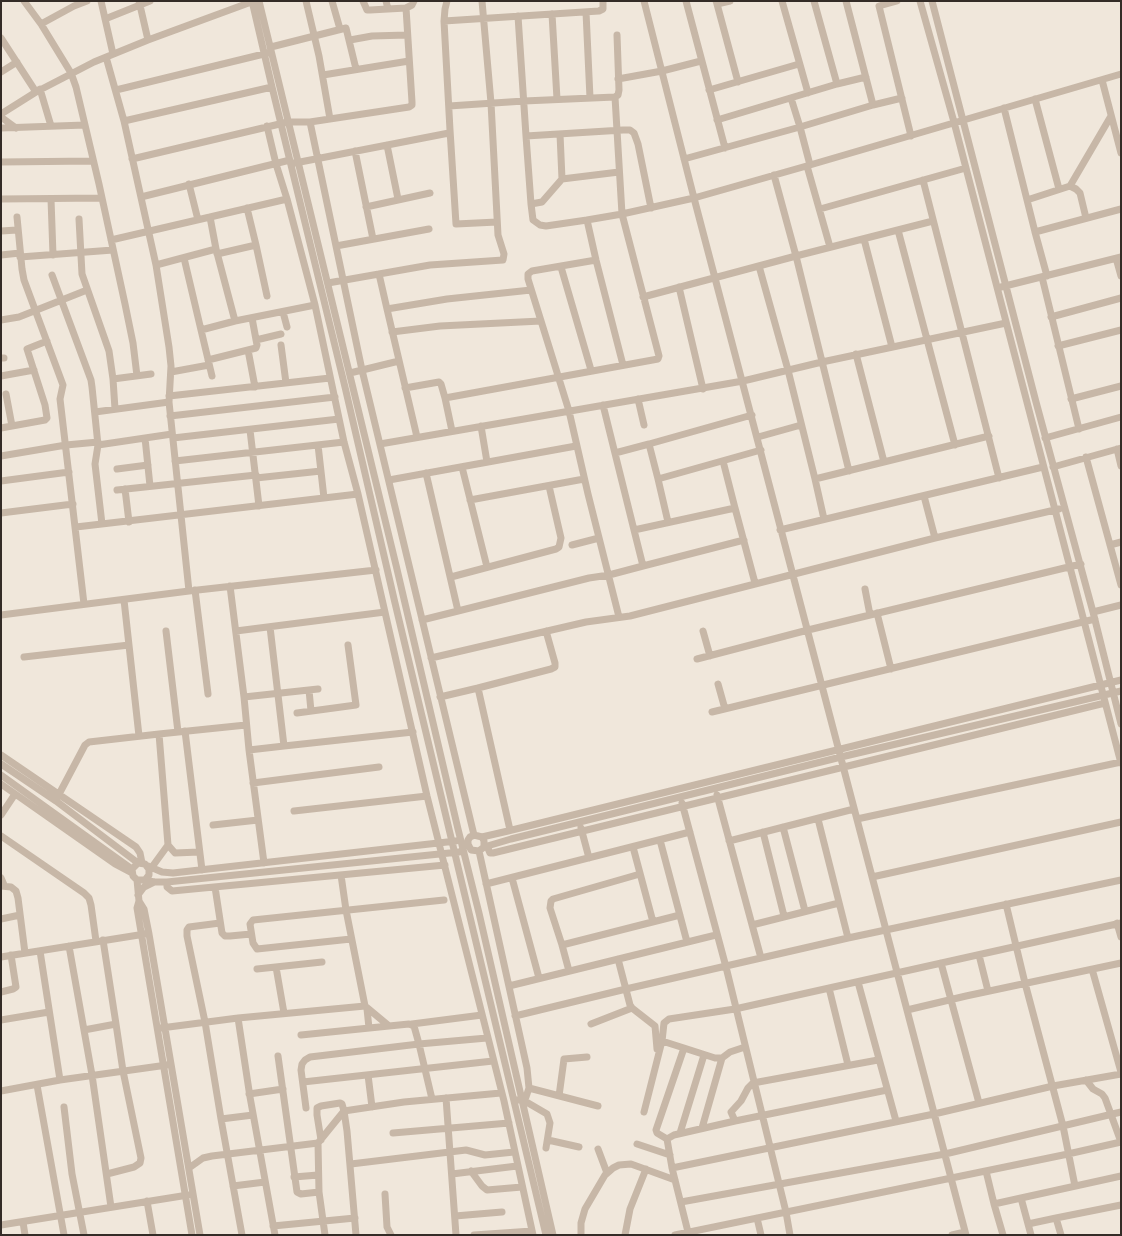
<!DOCTYPE html>
<style>
body{margin:0}
#map{position:relative;width:1122px;height:1236px;overflow:hidden;background:#f0e7db;font-family:Barlow,sans-serif}
canvas{display:block}
.frame{position:absolute;inset:0;border:2px solid #342c27;pointer-events:none}
</style>
<div id="map">
<canvas width="1122" height="1236"></canvas>
<div class="frame"></div>
</div>
<script>
const context = document.querySelector('canvas').getContext('2d');
context.lineJoin = 'round';
function poly(rows) {
  const path = new Path2D();
  for (const r of rows) {
    path.moveTo(r[0], r[1]);
    for (let i = 2; i < r.length; i += 2) path.lineTo(r[i], r[i + 1]);
  }
  return path;
}
function stroke(path, color, width, dash) {
  context.strokeStyle = color;
  context.lineWidth = width;
  context.lineCap = dash ? 'butt' : 'round';
  context.setLineDash(dash || []);
  context.stroke(path);
}
const minor = poly([
 [24,1,41,24,71,73,76,87,99,184,125,304,133,343,137,376],
 [101,1,113,54],
 [139,1,148,40],
 [252,1,272,87,345,387,395,603,546,1235],
 [259,1,396,565,458,829,479,913,553,1235],
 [306,1,319,56,330,119],
 [332,1,340,29],
 [363,1,367,10,370,10,406,8,412,5,414,1],
 [386,1,388,9],
 [686,1,725,148],
 [716,1,717,4,730,1],
 [782,1,808,93],
 [814,1,837,84,866,77],
 [846,1,873,105,902,98],
 [897,1,879,6,911,136],
 [920,1,954,122,1121,763],
 [932,1,1036,402,1093,612,1121,724],
 [717,4,738,82],
 [586,12,590,98],
 [552,14,557,99],
 [518,16,526,136,623,130,630,130,634,133,638,144,651,208],
 [105,19,150,1],
 [444,21,599,11,603,9,603,1],
 [41,24,74,6,87,1],
 [1,38,36,92],
 [350,40,372,36,407,35],
 [271,47,346,28,356,69],
 [106,57,124,121,156,265,169,347,171,366,169,402,189,591],
 [1,72,17,62],
 [323,75,409,61],
 [618,79,662,71,701,61],
 [1102,80,1121,153],
 [40,89,51,126],
 [116,90,268,53],
 [709,90,799,64],
 [1035,99,1059,189],
 [449,106,524,101,615,97,618,95,619,90,617,35],
 [1004,108,1035,232],
 [1,114,36,92,94,62,148,40,254,1],
 [1,117,16,128],
 [717,120,837,84],
 [124,121,272,87],
 [310,122,362,370,474,835],
 [267,126,276,164,287,199,315,305,344,442,358,494,427,796,504,1101,533,1235],
 [1,128,85,125],
 [450,130,456,224,497,222],
 [560,134,562,179],
 [526,136,531,204],
 [387,145,398,199],
 [355,151,373,239],
 [132,159,288,122,310,122,409,107,412,105,412,102,406,8],
 [684,159,800,127,791,98],
 [1,162,93,161],
 [295,163,449,133,450,130,444,21,445,9,447,1],
 [810,165,800,127,873,105],
 [807,166,830,247],
 [619,172,562,179,542,202,531,204,533,220,540,225,546,226,587,220,622,214,694,198,644,1],
 [774,175,796,256,933,221],
 [923,180,999,478],
 [189,184,198,220],
 [1070,186,1111,116],
 [141,197,290,160],
 [1,199,102,198],
 [51,199,53,255],
 [1027,200,1070,186,1076,189,1080,193,1086,218],
 [366,207,430,193],
 [247,208,256,245],
 [820,209,966,168],
 [17,217,22,269,24,280,63,385,60,399,84,604],
 [210,217,287,199],
 [79,219,82,274,109,351,113,379,115,409],
 [587,220,596,260,623,365],
 [898,230,955,445],
 [1,231,17,230],
 [864,239,892,347],
 [111,240,210,217,216,249,235,321,315,305],
 [336,246,429,229],
 [217,254,256,245,267,296],
 [1,255,20,253],
 [20,257,113,250],
 [184,258,201,330,235,321],
 [1116,258,1121,276],
 [596,260,532,271,528,274,528,279,569,411,588,494,619,617],
 [156,265,216,249],
 [759,266,788,370,815,479],
 [561,267,591,370],
 [379,274,387,309,447,299,531,290],
 [52,275,91,380,92,387,98,445,95,464,102,524],
 [1047,276,1035,232,1121,209],
 [1042,277,1079,429],
 [328,283,430,265,503,260,504,254,498,235,491,103,482,1],
 [679,287,703,389],
 [1001,287,1121,257],
 [643,297,796,256,849,471],
 [387,309,417,437],
 [283,312,287,327],
 [1051,317,1121,298],
 [1,320,19,317,87,290],
 [201,330,212,376],
 [392,332,440,326,541,321],
 [256,340,281,334],
 [281,345,286,383],
 [1058,346,1121,330],
 [248,350,255,387],
 [856,354,884,462],
 [1,358,4,358],
 [208,360,256,348,257,345,252,318],
 [171,372,209,365],
 [350,373,399,361],
 [1,376,34,370],
 [113,379,151,374],
 [405,388,439,382,441,384,445,398,452,431],
 [6,394,12,426],
 [169,396,330,378],
 [445,398,658,359,659,356,622,214,615,97],
 [638,399,644,425],
 [1071,399,1121,386],
 [603,405,634,530],
 [95,412,169,402],
 [170,416,335,397],
 [481,426,487,462],
 [1,428,45,420,47,418,45,405,27,349,47,341],
 [250,430,259,506],
 [758,437,801,425],
 [145,438,150,486],
 [173,438,339,419],
 [1045,438,1121,417],
 [380,444,743,381,822,362,1006,323],
 [649,444,752,415],
 [98,445,172,434],
 [318,445,324,498],
 [1117,449,1121,466],
 [615,453,649,444,658,479,761,450],
 [1,456,66,445,98,442],
 [1086,457,1121,585],
 [175,461,344,442],
 [723,461,735,508],
 [462,467,487,567],
 [1053,467,1121,448],
 [117,469,148,465],
 [426,473,458,611,589,578,609,575,643,566,634,530,735,508,755,583],
 [256,478,321,471],
 [658,479,668,522],
 [389,480,576,446],
 [1,481,69,472],
 [125,489,129,522],
 [117,490,256,475],
 [924,496,935,538],
 [470,500,584,479],
 [1,513,73,504],
 [824,519,815,479,989,436],
 [76,527,358,494],
 [780,530,1043,467],
 [572,545,599,538],
 [1110,545,1121,542],
 [643,566,744,540],
 [451,577,556,549,559,547,561,538,549,486],
 [230,586,244,697,249,750,264,863],
 [865,589,870,615],
 [195,590,208,694],
 [124,600,139,736],
 [1093,612,1121,605],
 [877,613,891,669],
 [1,615,189,591,376,570],
 [422,620,458,611],
 [166,631,178,732],
 [236,631,385,612],
 [703,631,710,656],
 [24,657,129,645],
 [431,658,586,622,630,616,935,538,1059,509],
 [697,659,808,630,1081,564],
 [718,684,725,709],
 [478,688,551,669,555,667,555,663,546,631],
 [309,690,311,711],
 [244,697,318,689],
 [440,697,478,688,510,830],
 [712,712,1095,619],
 [297,713,356,705,348,645],
 [185,731,202,870],
 [284,746,413,732],
 [249,750,284,746,270,627],
 [1,755,136,847,140,853,142,863],
 [1,764,56,801,138,863],
 [1,775,132,869],
 [253,783,379,767],
 [1,784,115,864,132,873],
 [717,795,761,958],
 [57,798,85,745,89,742,159,734],
 [682,803,726,967,786,1212,790,1235],
 [294,811,427,796],
 [1,815,15,794],
 [818,819,848,938],
 [857,819,1121,762],
 [213,825,258,820],
 [783,827,805,911],
 [581,828,589,858],
 [763,832,784,916],
 [1,836,84,893,89,898,91,905,96,941],
 [482,837,484,841,484,847,479,851,471,850,468,844,468,840,470,837,474,835,482,837,508,831,1121,680],
 [660,840,687,942],
 [729,841,854,809],
 [487,846,490,853,493,853,1105,703],
 [484,847,511,839,841,757,1121,691],
 [633,847,653,922],
 [479,851,527,1068,529,1088,526,1097,523,1100,517,1100],
 [199,852,175,853,168,845,159,734,246,725],
 [148,866,162,872,173,873,456,841],
 [152,867,168,845],
 [341,875,346,910,365,1006],
 [872,877,1121,822],
 [1,878,4,885],
 [512,878,539,978],
 [137,880,139,901,137,908,192,1235],
 [145,880,149,875,149,869,145,864,138,863,132,869,133,876,137,880,145,880,154,882,167,882,459,852],
 [167,882,167,887,172,891,445,865],
 [486,884,690,832],
 [1,886,11,887,16,891,18,898,25,953],
 [215,887,222,933,225,936,230,936,251,934],
 [138,895,144,887,154,882],
 [139,901,144,909,149,934,200,1235],
 [1006,904,1025,983,1063,1126,1075,1186],
 [1,919,20,915],
 [220,923,189,927,187,930,187,936,205,1022,221,1119,253,1115],
 [1117,923,1121,937],
 [752,925,839,903],
 [351,939,257,949,253,943,250,924,253,920,444,900],
 [562,945,680,915],
 [69,946,92,1075,111,1207],
 [40,951,60,1080],
 [979,955,988,991],
 [1,957,145,934],
 [618,959,630,1005,632,1008,655,1026,657,1049],
 [941,963,979,1103],
 [276,967,284,1013],
 [257,969,322,962],
 [1092,969,1121,1072],
 [569,971,562,945,550,908,551,901,553,899,640,874],
 [858,982,896,1121],
 [509,986,716,935],
 [829,988,848,1065],
 [1,992,13,989,16,987,11,955],
 [367,1009,369,1028],
 [907,1010,966,996,1121,963],
 [515,1016,626,989,848,938,1121,880],
 [238,1018,250,1097,275,1235],
 [1,1020,49,1012],
 [412,1024,482,1015],
 [591,1024,632,1008],
 [161,1028,238,1018,365,1006,389,1026,409,1024,414,1026,419,1044,432,1099],
 [84,1030,116,1024,103,940],
 [301,1035,389,1026],
 [662,1041,684,1048],
 [278,1056,297,1192,301,1194,319,1192],
 [368,1075,372,1107],
 [1086,1080,1093,1089,1102,1094,1105,1098,1121,1142],
 [303,1082,493,1061],
 [37,1085,64,1235],
 [529,1088,598,1106],
 [1,1091,60,1080,167,1065],
 [249,1094,283,1089],
 [559,1096,564,1059,587,1057],
 [446,1098,456,1235],
 [523,1100,547,1114,550,1123,546,1148],
 [64,1107,72,1174,84,1235],
 [306,1108,301,1070,302,1064,305,1060,310,1057,419,1044,487,1038],
 [644,1112,662,1041,664,1023,669,1019,735,1009,1121,923],
 [221,1119,242,1235],
 [735,1121,731,1112,741,1101,748,1088,753,1083,878,1060],
 [702,1128,722,1058,730,1052,745,1047],
 [393,1133,509,1123],
 [680,1133,704,1055],
 [667,1139,657,1133,656,1130,684,1048,715,1058,722,1058],
 [321,1140,317,1115,317,1108,321,1106,340,1103,342,1104,344,1111,347,1131,356,1235],
 [548,1140,579,1147],
 [318,1143,319,1192,325,1235],
 [637,1144,670,1155],
 [598,1149,607,1173],
 [351,1164,466,1150,485,1155,514,1152],
 [189,1168,203,1158,212,1156,318,1143,344,1111,404,1102,501,1093],
 [672,1168,934,1114,1053,1086,1121,1074],
 [471,1171,482,1186,487,1190,522,1187],
 [986,1171,994,1204],
 [107,1174,134,1167,140,1163,141,1158,123,1071,116,1024],
 [452,1174,517,1166],
 [294,1177,318,1175],
 [233,1186,265,1182],
 [385,1194,387,1227,391,1235],
 [1021,1198,1121,1176],
 [147,1201,153,1235],
 [681,1202,945,1154,1121,1112],
 [455,1216,502,1212],
 [757,1218,761,1235],
 [23,1222,25,1235],
 [1028,1224,1056,1218],
 [1,1225,188,1195],
 [273,1226,355,1218],
 [688,1232,672,1168,667,1139,674,1135,735,1121,887,1090],
 [474,1235,532,1231],
 [581,1235,581,1223,585,1209,605,1175,613,1168,619,1165,631,1164,675,1180],
 [625,1235,630,1209,646,1169],
 [675,1235,1068,1154,1121,1142],
 [952,1235,965,1232],
 [966,1235,694,198,810,165,1121,74],
 [1003,1235,994,1204,1021,1198,1031,1235],
 [1061,1235,1056,1218,1121,1205]
]);
stroke(minor, '#c7b7a7', 7);
</script>
